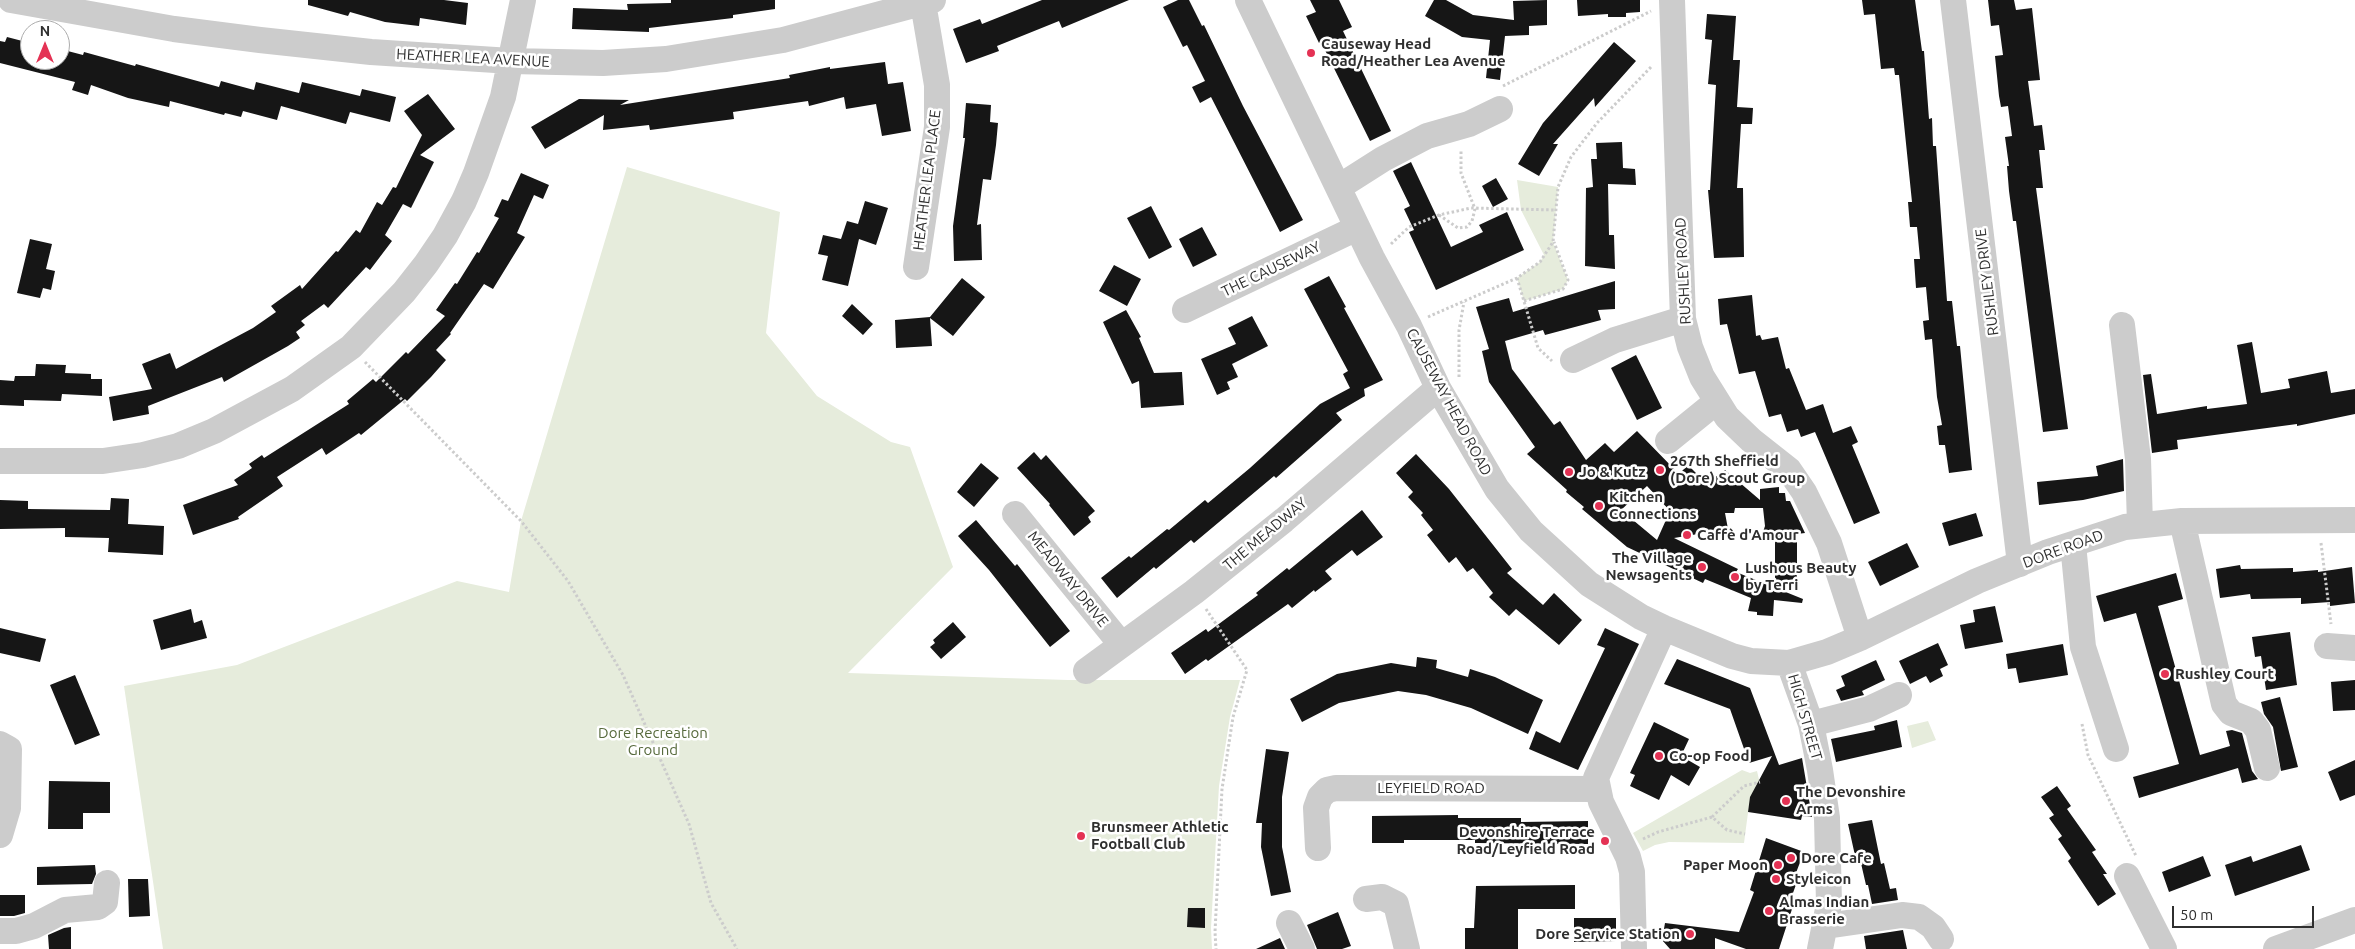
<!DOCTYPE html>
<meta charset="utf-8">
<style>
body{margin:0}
#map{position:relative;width:2355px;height:949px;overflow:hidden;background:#fff;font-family:Ubuntu,sans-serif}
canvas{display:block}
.north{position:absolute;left:20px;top:20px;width:50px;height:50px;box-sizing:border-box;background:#fff;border:1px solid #acacac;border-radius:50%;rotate:0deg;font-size:14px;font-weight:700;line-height:20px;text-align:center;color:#2f2f2f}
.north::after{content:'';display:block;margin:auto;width:18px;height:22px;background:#e43254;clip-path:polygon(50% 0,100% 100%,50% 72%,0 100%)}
.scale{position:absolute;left:2172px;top:906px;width:142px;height:22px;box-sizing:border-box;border:2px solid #2f2f2f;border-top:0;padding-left:6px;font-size:15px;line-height:18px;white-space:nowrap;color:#2f2f2f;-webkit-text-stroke:4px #fff;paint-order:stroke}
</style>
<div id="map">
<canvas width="2355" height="949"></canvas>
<div class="north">N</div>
<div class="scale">50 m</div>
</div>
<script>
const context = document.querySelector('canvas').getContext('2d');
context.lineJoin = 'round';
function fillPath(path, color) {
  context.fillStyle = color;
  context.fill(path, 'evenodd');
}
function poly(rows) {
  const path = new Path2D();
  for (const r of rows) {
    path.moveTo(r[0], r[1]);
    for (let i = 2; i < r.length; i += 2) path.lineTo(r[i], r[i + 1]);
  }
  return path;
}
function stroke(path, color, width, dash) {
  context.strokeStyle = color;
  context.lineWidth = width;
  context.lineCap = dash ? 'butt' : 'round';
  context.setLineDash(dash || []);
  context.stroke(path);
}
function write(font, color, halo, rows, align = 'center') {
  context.font = font + ' Ubuntu,sans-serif';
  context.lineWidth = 5;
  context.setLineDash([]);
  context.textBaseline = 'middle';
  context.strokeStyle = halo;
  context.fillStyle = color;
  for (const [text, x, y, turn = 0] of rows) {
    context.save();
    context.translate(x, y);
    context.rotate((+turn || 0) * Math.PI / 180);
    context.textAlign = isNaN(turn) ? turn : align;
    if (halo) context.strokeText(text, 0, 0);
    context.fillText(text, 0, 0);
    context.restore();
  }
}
const green = poly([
 [627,167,780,212,766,333,817,396,891,442,910,447,953,567,848,673,1068,680,1240,680,1230,717,1219,786,1211,928,1212,949,163,949,124,686,237,665,457,581,509,592,521,521],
 [1517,180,1558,187,1553,242,1568,280,1563,289,1524,301,1517,278,1540,262,1544,255,1521,210],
 [1928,721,1936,740,1912,748,1907,726],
 [1742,770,1750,773,1757,771,1760,784,1756,786,1753,792,1754,797,1749,805,1744,843,1669,842,1655,845,1643,851,1633,833]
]);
const building = poly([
 [308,0,444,0,468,3,466,25,420,18,419,26,385,22,350,12,348,16,308,5],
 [671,0,775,0,775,9,733,15,733,18,649,28,649,32,572,29,573,8,628,10,627,4,671,3],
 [1042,0,1129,0,1062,28,1059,21,997,46,999,51,966,63,953,29,980,19,982,24],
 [1178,0,1189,0,1202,26,1204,25,1243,106,1303,220,1280,232,1211,97,1200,103,1192,87,1205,81,1187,45,1183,47,1163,7],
 [1310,0,1339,0,1352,27,1343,31,1391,131,1370,141,1321,42,1319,43,1306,16,1316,12],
 [1434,0,1446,0,1473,15,1514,20,1513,1,1547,0,1547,25,1529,26,1529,35,1505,36,1500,80,1486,78,1490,40,1462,37,1425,16],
 [1577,0,1640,0,1640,12,1626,13,1626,17,1608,17,1608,14,1578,16],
 [1862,0,1915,0,1922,51,1924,51,1929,119,1932,118,1933,146,1936,146,1947,301,1952,301,1957,346,1960,346,1972,470,1949,473,1945,445,1939,445,1937,426,1942,425,1937,397,1932,339,1925,340,1923,321,1929,320,1926,287,1916,288,1914,259,1920,259,1917,227,1910,227,1908,202,1912,202,1899,75,1895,75,1894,68,1881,69,1875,14,1864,15],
 [1988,0,2014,0,2016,10,2032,8,2040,80,2028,81,2034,126,2042,125,2045,150,2039,150,2043,188,2036,188,2068,429,2043,432,2016,221,2013,221,2009,191,2007,166,2009,166,2005,137,2012,136,2008,106,2001,107,1999,96,1995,56,2003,55,1999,25,1991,26],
 [1707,14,1736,16,1733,60,1740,60,1737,107,1753,108,1752,124,1741,124,1737,188,1743,188,1744,257,1714,258,1708,190,1710,190,1716,85,1708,84,1712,40,1705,39],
 [7,37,30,43,30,60,60,60,60,49,83,55,84,52,135,66,136,64,219,87,221,81,254,90,256,82,299,93,302,82,360,96,362,89,396,97,390,122,350,112,346,124,281,106,277,120,243,111,241,117,225,113,224,115,170,101,169,107,128,98,91,85,88,95,72,90,75,82,0,63,0,41,5,42],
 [1614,42,1636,61,1595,107,1594,98,1553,144,1558,144,1539,176,1518,164,1543,123],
 [885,62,888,84,903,82,911,131,882,136,876,104,846,109,844,97,809,106,808,101,733,112,734,119,650,130,649,125,603,130,604,115,545,149,531,127,579,99,629,100,620,105,790,78,789,75,830,67,830,69],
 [428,94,455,129,420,155,434,162,411,208,403,204,385,235,392,241,370,270,366,267,328,308,324,304,301,321,305,325,296,332,300,338,288,346,224,382,222,377,148,406,149,414,113,421,109,397,152,389,142,364,170,353,176,369,253,328,276,312,271,306,300,285,302,289,336,251,338,252,356,230,360,233,377,202,382,205,393,187,396,188,422,135,404,111],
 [966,103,991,105,990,122,998,123,996,145,991,180,983,179,977,225,981,224,982,260,954,261,953,226,965,138,963,138],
 [1622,142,1623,168,1635,169,1636,185,1608,184,1609,235,1614,235,1615,269,1585,266,1586,188,1593,187,1591,159,1597,159,1596,143],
 [1411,162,1451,247,1483,232,1479,225,1507,212,1524,250,1436,290,1409,232,1414,230,1404,209,1410,206,1393,171],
 [521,173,549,185,543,199,534,195,517,233,525,237,493,289,484,284,450,333,451,334,436,350,446,360,431,377,407,401,405,399,361,435,359,433,326,455,322,448,277,477,283,486,238,517,239,519,193,535,183,505,238,485,234,480,252,468,249,464,262,455,264,458,349,404,347,401,373,379,376,382,406,352,408,354,445,316,436,310,455,283,457,284,477,252,479,253,499,218,494,216,502,199,508,201],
 [1496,178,1508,199,1493,207,1482,186],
 [865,201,888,208,876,245,859,239,848,286,822,280,828,256,818,254,823,235,841,239,847,221,858,224],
 [1151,206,1172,247,1149,259,1127,218],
 [1202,227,1217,255,1193,267,1179,239],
 [30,239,52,244,46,269,55,271,51,290,43,288,40,298,17,293],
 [1114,265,1141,279,1127,306,1099,291],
 [1329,276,1346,307,1344,308,1383,380,1364,389,1365,396,1336,413,1342,420,1276,478,1274,476,1194,543,1191,540,1156,569,1154,567,1117,598,1101,578,1129,556,1131,558,1167,529,1169,530,1205,500,1208,503,1250,468,1320,404,1350,388,1343,374,1348,371,1304,289],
 [962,278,985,297,953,336,930,318,932,346,896,348,895,320,930,317],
 [1615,281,1615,309,1598,310,1601,320,1545,335,1543,330,1505,341,1512,369,1554,425,1560,421,1586,460,1605,443,1614,452,1637,431,1679,474,1688,465,1700,477,1719,476,1725,470,1760,500,1760,489,1779,487,1779,493,1785,493,1786,501,1790,501,1805,533,1797,534,1797,587,1775,587,1775,542,1761,538,1765,526,1763,508,1735,508,1734,513,1725,513,1728,529,1674,538,1738,569,1736,572,1803,599,1802,603,1774,600,1773,616,1757,615,1757,612,1748,611,1751,598,1705,579,1703,583,1627,547,1582,509,1584,507,1566,492,1567,490,1527,454,1535,447,1489,382,1482,351,1489,349,1476,307,1509,298,1513,312],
 [1647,486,1670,511,1657,540,1621,510],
 [1752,295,1756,336,1760,335,1762,340,1778,337,1786,369,1789,368,1806,410,1823,404,1833,433,1851,426,1858,442,1852,445,1880,513,1854,524,1815,432,1801,437,1798,429,1787,432,1781,414,1769,417,1755,371,1739,374,1727,324,1720,325,1718,299],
 [852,304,873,324,863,335,842,316],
 [1126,310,1141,337,1139,338,1154,373,1182,372,1184,405,1141,408,1139,381,1132,384,1103,322],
 [1252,316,1268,346,1232,364,1238,377,1227,382,1230,389,1217,395,1201,359,1236,344,1228,328],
 [2252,342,2261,393,2290,388,2288,379,2327,371,2331,393,2355,389,2355,414,2297,426,2297,424,2177,440,2178,449,2152,453,2143,375,2151,374,2157,414,2207,406,2207,409,2247,404,2237,345],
 [1636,355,1662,408,1637,420,1611,368],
 [36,364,66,365,65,373,91,374,91,379,102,379,102,396,62,394,61,401,24,400,24,406,0,405,0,380,14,381,15,376,35,376],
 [1034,452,1041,460,1046,455,1095,511,1088,517,1091,522,1074,536,1049,505,1050,504,1017,468],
 [1416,454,1449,489,1512,569,1507,573,1543,605,1554,593,1582,620,1559,645,1516,609,1509,616,1489,597,1493,593,1473,568,1467,572,1456,557,1449,563,1427,535,1433,530,1421,515,1423,513,1408,497,1413,492,1396,473],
 [2123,459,2124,491,2083,500,2039,505,2037,482,2098,476,2096,466],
 [981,463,999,478,974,507,957,492],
 [111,498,129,499,128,524,164,526,163,555,108,552,109,538,65,537,65,528,0,529,0,500,28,501,28,509,110,510],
 [1362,510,1383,537,1357,556,1352,550,1325,571,1332,579,1315,592,1314,590,1292,608,1288,604,1208,661,1206,659,1185,674,1171,653,1206,629,1208,632,1258,595,1256,593,1287,568,1289,570],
 [1976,513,1983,536,1949,546,1942,523],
 [976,520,1015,566,1017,564,1070,631,1050,647,989,570,958,536],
 [1907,543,1919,567,1880,586,1868,562],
 [2240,565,2241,569,2293,568,2293,572,2318,570,2318,572,2352,567,2355,603,2330,606,2330,602,2301,604,2301,598,2251,599,2250,594,2220,598,2216,569],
 [2176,573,2183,599,2158,606,2200,755,2230,746,2226,731,2232,730,2242,733,2252,771,2258,779,2242,783,2238,768,2139,798,2133,777,2179,764,2136,613,2104,622,2096,596],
 [1995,606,2003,642,1965,649,1960,625,1975,622,1973,610],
 [191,609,194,623,202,620,207,638,161,650,153,620],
 [953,622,966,637,941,659,930,647,935,643,933,640],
 [0,628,46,639,40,662,0,653],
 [1605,628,1639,644,1578,770,1529,749,1536,731,1560,743,1605,648,1597,645],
 [2290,632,2297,685,2266,690,2261,656,2255,657,2252,637],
 [1938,643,1948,665,1940,669,1943,676,1930,683,1926,676,1910,684,1899,661],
 [2063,644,2068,675,2019,683,2016,668,2008,669,2006,654],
 [1417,657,1437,660,1436,668,1468,677,1470,669,1495,677,1543,700,1528,734,1471,708,1426,695,1398,691,1339,703,1302,722,1290,699,1337,674,1391,663,1416,667],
 [1677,659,1750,688,1779,765,1802,758,1812,817,1802,816,1801,820,1748,812,1750,797,1772,756,1749,763,1730,709,1664,684],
 [1876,660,1885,680,1862,691,1864,695,1841,701,1836,690,1845,686,1841,676],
 [75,675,100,735,75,745,50,685],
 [2355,680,2355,710,2333,711,2331,682],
 [2280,697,2298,767,2281,771,2273,727,2264,714,2261,702],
 [1897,720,1902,747,1836,762,1831,739,1875,730,1874,726],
 [1654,722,1689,739,1681,756,1700,767,1689,786,1671,775,1659,800,1630,786,1635,775,1630,773],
 [1266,749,1289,752,1282,797,1282,847,1291,892,1271,896,1261,847,1262,823,1256,823],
 [2355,760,2355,795,2340,801,2328,772],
 [49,781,110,782,110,813,83,813,83,829,48,829],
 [2057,786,2071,806,2067,809,2096,850,2092,852,2107,874,2103,874,2116,894,2098,906,2068,861,2071,858,2058,839,2062,836,2049,818,2054,815,2041,797],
 [1458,815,1458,818,1521,818,1521,822,1588,821,1588,844,1475,843,1475,840,1404,840,1404,843,1372,843,1372,816],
 [1872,820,1881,864,1884,863,1890,889,1896,888,1898,900,1872,904,1868,885,1866,885,1860,859,1856,860,1848,824],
 [1766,838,1804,852,1794,878,1798,879,1789,904,1793,906,1779,949,1746,949,1715,938,1715,949,1670,949,1662,940,1665,923,1739,932,1754,892,1750,890],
 [2301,845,2310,870,2235,896,2225,865,2251,856,2253,862],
 [2203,856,2211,876,2169,892,2162,872],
 [95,865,96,874,92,884,37,885,37,867],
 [128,879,148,879,150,916,129,917],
 [1575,885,1575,909,1518,909,1518,949,1465,949,1465,928,1474,928,1476,886],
 [0,895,25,895,25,913,14,916,0,916],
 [1188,908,1205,908,1205,928,1187,927],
 [1338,912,1351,946,1342,949,1317,949,1307,925],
 [1574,918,1616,918,1616,941,1574,942],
 [71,927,71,949,49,949,48,935,64,928],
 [1903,930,1907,949,1866,949,1864,936],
 [1280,938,1285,949,1256,949]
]);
const path = poly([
 [1503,86,1651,11],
 [1439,215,1458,228,1467,227,1472,221,1475,209,1461,173,1461,150],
 [1391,244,1409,227,1439,215,1471,208,1555,210],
 [1517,278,1538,348,1552,361],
 [1524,301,1563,289,1568,280,1554,242],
 [1428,317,1517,278,1540,262,1553,242,1558,187,1571,157,1597,123,1652,66],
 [365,362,521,521,568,581,623,675,689,824,711,903,737,949],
 [1459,377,1459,330,1464,302],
 [2321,543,2331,624],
 [1206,609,1247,670,1233,717,1222,789,1215,932,1216,949],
 [2082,724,2088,755,2136,856],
 [1712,817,1744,786,1760,782],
 [1643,839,1658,832,1712,817,1727,830,1745,834]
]);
const minor = poly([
 [11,0,174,29,260,40,371,52,511,61,603,63,666,59,783,40,933,0],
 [1248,0,1372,258,1409,326,1438,388,1497,489,1531,531,1589,584,1641,617,1664,628,1732,656,1751,661,1789,663,1827,652,1860,638,1977,581,2048,552,2125,527,2182,521,2355,520],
 [1672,0,1683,319,1690,347,1702,377,1727,417,1751,440,1789,470,1804,492,1829,543,1860,638],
 [1953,0,2020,564],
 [1339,187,1383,159,1427,136,1469,124,1500,109],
 [916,267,937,127,937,85,923,3],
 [1185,310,1357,228],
 [2122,325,2138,459,2140,525],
 [1573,360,1615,340,1683,319],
 [1668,441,1716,402],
 [0,461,103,461,143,455,178,446,214,431,292,389,351,347,404,292,426,264,445,236,464,201,476,173,503,97,523,0],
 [1015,514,1121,644],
 [2182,521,2224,704,2231,713,2251,721,2258,730,2267,768],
 [2073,544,2083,647,2116,749],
 [2327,646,2355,648],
 [1789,663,1811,724,1820,770,1827,818,1829,904,1820,949],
 [1086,671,1194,592,1284,520,1438,388],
 [1811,724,1869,709,1899,695],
 [0,744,9,749,8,808,0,835],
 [1318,848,1316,808,1320,797,1327,790,1336,788,1596,789],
 [2127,876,2164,949],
 [1366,899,1382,897,1396,904,1407,949],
 [1289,923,1302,949],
 [1826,926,1902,915,1919,917,1933,927,1941,939],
 [0,931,16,931,34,926,65,910,98,907,105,902,107,883],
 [1634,949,1632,872,1628,857,1601,802,1596,778,1664,628],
 [2276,949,2355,920]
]);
const markers = [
 [1311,53,5,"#e43254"],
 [1660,470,5,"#e43254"],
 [1569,472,5,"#e43254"],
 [1599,506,5,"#e43254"],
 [1687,535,5,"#e43254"],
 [1702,567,5,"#e43254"],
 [1735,577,5,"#e43254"],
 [2165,674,5,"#e43254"],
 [1659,756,5,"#e43254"],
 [1786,801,5,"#e43254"],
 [1081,836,5,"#e43254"],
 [1605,841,5,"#e43254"],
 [1791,858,5,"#e43254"],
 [1778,865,5,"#e43254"],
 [1776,879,5,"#e43254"],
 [1769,911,5,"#e43254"],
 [1690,934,5,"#e43254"]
];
const poiNames = [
 ["Causeway Head",1321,44],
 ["Road/Heather Lea Avenue",1321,61],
 ["267th Sheffield",1670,461],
 ["(Dore) Scout Group",1670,478],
 ["Jo & Kutz",1579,472],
 ["Kitchen",1609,497],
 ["Connections",1609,514],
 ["Caffè d'Amour",1697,535],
 ["The Village",1692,558,"right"],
 ["Newsagents",1692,575,"right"],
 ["Lushous Beauty",1745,568],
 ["by Terri",1745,585],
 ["Rushley Court",2175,674],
 ["Co-op Food",1669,756],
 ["The Devonshire",1796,792],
 ["Arms",1796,809],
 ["Brunsmeer Athletic",1091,827],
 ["Football Club",1091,844],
 ["Devonshire Terrace",1595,832,"right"],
 ["Road/Leyfield Road",1595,849,"right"],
 ["Dore Cafe",1801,858],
 ["Paper Moon",1768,865,"right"],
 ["Styleicon",1786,879],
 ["Almas Indian",1779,902],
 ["Brasserie",1779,919],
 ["Dore Service Station",1680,934,"right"]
];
const streetNames = [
 ["HEATHER LEA AVENUE",473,58,3],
 ["HEATHER LEA PLACE",927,180,-83],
 ["THE CAUSEWAY",1271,269,-26],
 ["RUSHLEY ROAD",1683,271,-93],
 ["RUSHLEY DRIVE",1987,282,-97],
 ["CAUSEWAY HEAD ROAD",1449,402,62],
 ["THE MEADWAY",1265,534,-40],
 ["DORE ROAD",2063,549,-20],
 ["MEADWAY DRIVE",1068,579,51],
 ["HIGH STREET",1805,717,74],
 ["LEYFIELD ROAD",1431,788]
];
const parkNames = [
 ["Dore Recreation",653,733],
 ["Ground",653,750]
];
fillPath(green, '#e6ecdc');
fillPath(building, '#161616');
stroke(path, '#ccc', 3, [2.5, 2.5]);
stroke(minor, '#ccc', 26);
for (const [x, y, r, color] of markers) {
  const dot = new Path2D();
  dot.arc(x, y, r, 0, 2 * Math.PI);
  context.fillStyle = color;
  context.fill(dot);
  stroke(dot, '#fff', 2);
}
write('bold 15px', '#2f2f2f', '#fff', poiNames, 'left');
write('15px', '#2f2f2f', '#fff', streetNames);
write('15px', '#576a3c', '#fff', parkNames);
</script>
